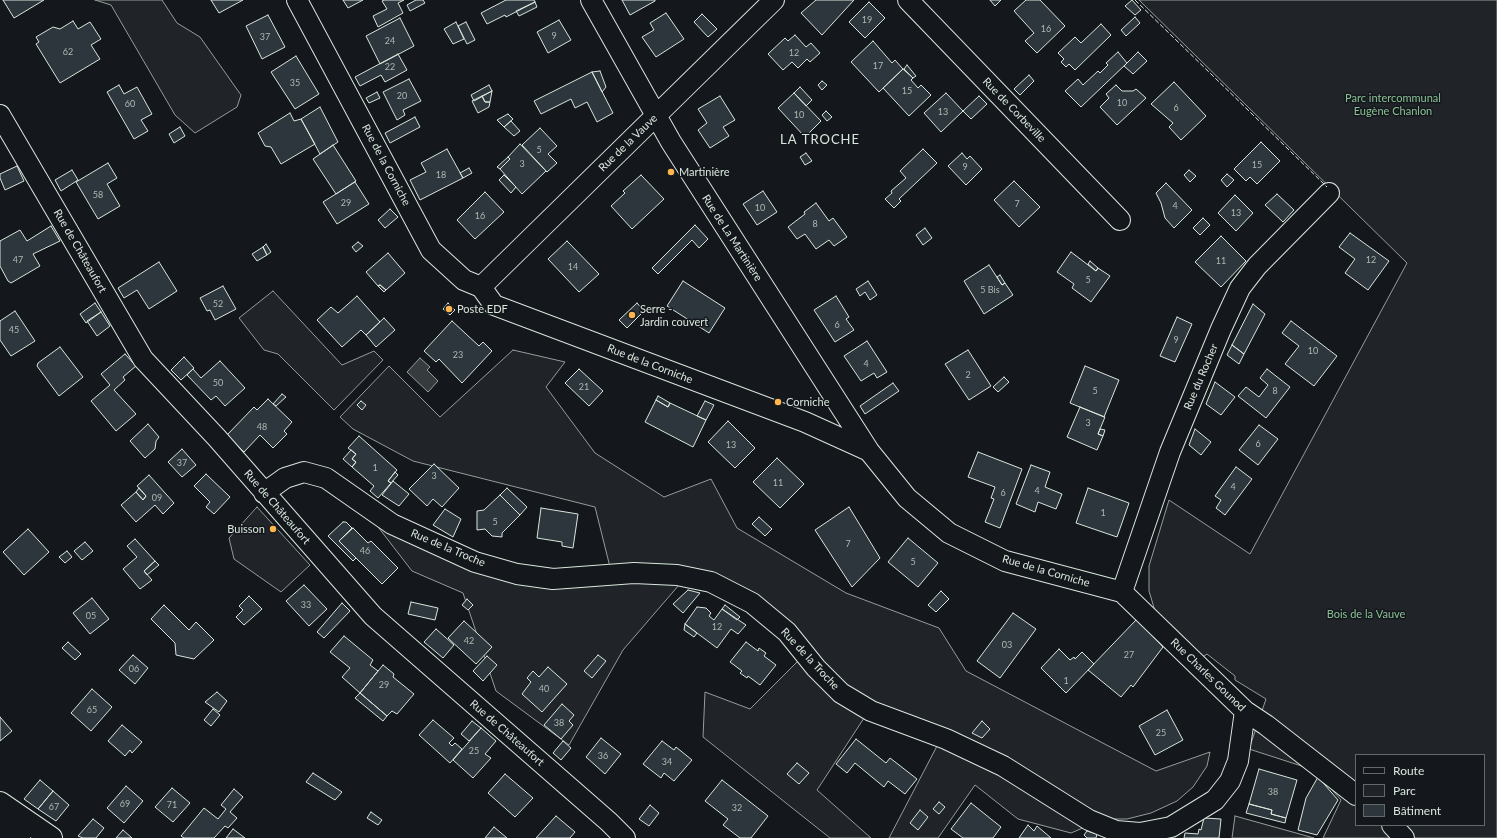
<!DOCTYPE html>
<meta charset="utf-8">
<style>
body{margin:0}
#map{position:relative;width:1497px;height:838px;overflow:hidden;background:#14181c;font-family:Lato,sans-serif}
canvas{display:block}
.legend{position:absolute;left:1355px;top:754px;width:130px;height:72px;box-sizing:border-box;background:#14181c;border:1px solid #626a69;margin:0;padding:5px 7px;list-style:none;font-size:12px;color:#d8e6dc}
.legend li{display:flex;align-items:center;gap:8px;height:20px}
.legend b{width:20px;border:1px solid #626a69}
</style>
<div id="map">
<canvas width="1497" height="838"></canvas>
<ul class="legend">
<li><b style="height:5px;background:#14181c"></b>Route</li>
<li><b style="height:11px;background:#202428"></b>Parc</li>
<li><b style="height:11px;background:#2c363c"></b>Bâtiment</li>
</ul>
</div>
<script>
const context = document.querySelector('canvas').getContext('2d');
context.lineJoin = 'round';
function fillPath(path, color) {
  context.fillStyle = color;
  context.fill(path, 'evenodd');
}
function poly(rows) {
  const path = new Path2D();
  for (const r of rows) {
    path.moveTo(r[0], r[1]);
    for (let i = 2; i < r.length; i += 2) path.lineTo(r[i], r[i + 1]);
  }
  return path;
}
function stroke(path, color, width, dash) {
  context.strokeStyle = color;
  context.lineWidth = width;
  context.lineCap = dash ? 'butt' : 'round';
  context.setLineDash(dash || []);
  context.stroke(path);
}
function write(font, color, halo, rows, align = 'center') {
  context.font = font + ' Lato,sans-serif';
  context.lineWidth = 3;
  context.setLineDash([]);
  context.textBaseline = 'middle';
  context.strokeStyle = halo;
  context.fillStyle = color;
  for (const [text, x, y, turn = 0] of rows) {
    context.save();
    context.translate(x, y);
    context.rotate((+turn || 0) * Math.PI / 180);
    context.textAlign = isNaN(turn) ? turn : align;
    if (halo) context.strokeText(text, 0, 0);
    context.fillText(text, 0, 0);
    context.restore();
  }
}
const green = poly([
 [95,0,162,0,177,23,200,37,241,95,237,107,195,133,175,115,111,5,95,0],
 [1139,0,1497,0,1497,838,1323,838,1341,800,1314,770,1249,749,1266,699,1235,680,1235,676,1207,654,1201,658,1155,611,1149,591,1149,566,1169,500,1250,554,1407,263,1139,0],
 [1356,755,1484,755,1484,825,1356,825,1356,755],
 [273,291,342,365,374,351,383,360,334,410,278,354,264,350,239,318,273,291],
 [513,350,565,362,546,387,595,453,664,497,711,479,737,528,846,593,939,628,966,671,1156,771,1210,752,1207,766,1193,787,1177,801,1151,813,1127,819,1104,819,1071,833,1018,819,975,785,938,838,889,838,937,746,866,715,817,790,871,838,830,838,703,737,705,692,750,709,806,653,790,633,685,578,623,650,569,745,496,691,463,593,412,571,375,523,474,566,613,579,595,507,413,461,353,429,340,417,389,366,440,417,513,350],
 [257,507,310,565,281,592,234,559,229,538,257,507],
 [1235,816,1314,838,1232,838,1235,816]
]);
const water = poly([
 [420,358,430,367,427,370,438,381,428,392,407,372,420,358]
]);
const building = poly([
 [3,0,44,0,14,18,3,0],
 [211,0,243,0,219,13,211,0],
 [343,0,363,0,348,8,343,0],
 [384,0,404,0,398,3,403,13,378,27,373,16,387,9,382,1,384,0],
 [416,0,423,0,425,3,410,11,407,5,416,0],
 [506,0,534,0,535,2,506,17,505,15,487,24,481,13,506,0],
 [622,0,655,0,655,1,630,15,622,0],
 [816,0,854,0,822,35,801,13,816,0],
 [990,0,1001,0,995,6,990,0],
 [1026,0,1040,0,1065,26,1037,53,1025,41,1034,33,1014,11,1026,0],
 [1132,0,1141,10,1135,15,1125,6,1132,0],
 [535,2,537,7,519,16,516,11,535,2],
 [869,2,885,18,865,38,849,22,869,2],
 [666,13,684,39,656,57,642,37,654,30,650,23,666,13],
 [702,14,717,29,708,37,694,22,702,14],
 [268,15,285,47,262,59,246,26,268,15],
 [1135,17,1140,23,1126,36,1121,30,1135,17],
 [400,18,414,46,380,64,366,36,400,18],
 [559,20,571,40,548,53,537,32,559,20],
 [73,21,78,29,90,22,101,39,91,45,100,59,60,83,36,44,39,42,36,37,53,27,60,29,73,21],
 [456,22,464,39,453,44,444,29,456,22],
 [466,22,475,40,467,44,458,26,466,22],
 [1101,24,1111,35,1075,70,1069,64,1066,67,1061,62,1064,59,1058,53,1075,37,1081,43,1101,24],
 [795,35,806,47,811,43,820,53,810,62,807,59,798,68,792,62,783,70,768,54,785,38,788,41,795,35],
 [873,41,892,63,895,60,903,69,879,92,851,62,873,41],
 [1118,52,1127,63,1081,107,1065,91,1078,79,1083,85,1098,71,1100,73,1108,65,1106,63,1118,52],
 [1138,52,1147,61,1133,74,1124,66,1138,52],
 [398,54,407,70,385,82,381,75,360,86,355,77,398,54],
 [296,56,319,94,295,109,271,72,296,56],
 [907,65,916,76,913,78,904,69,907,65],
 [903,69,913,78,911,80,918,88,921,85,931,95,909,116,883,88,903,69],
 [600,71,606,87,602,92,592,72,600,71],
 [592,72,613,113,597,122,587,102,575,108,571,99,541,114,534,101,592,72],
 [1029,75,1034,81,1020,95,1014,89,1029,75],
 [409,79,421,101,403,110,405,115,397,120,383,92,409,79],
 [822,81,827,85,822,90,818,85,822,81],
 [1174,82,1206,116,1181,140,1169,127,1173,123,1151,104,1174,82],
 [119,85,124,94,137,87,152,114,141,120,148,131,134,139,107,92,119,85],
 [489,85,492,91,474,101,471,95,489,85],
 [1116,85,1122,91,1133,91,1136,89,1146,98,1117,125,1100,107,1109,98,1106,94,1116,85],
 [800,87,812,100,806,106,794,93,800,87],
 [492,91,490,102,485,102,482,96,492,91],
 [377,92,380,98,369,103,366,98,377,92],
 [794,93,821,121,805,137,778,108,794,93],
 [946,93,963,111,941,132,924,113,946,93],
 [482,96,485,102,490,102,489,107,478,113,472,101,482,96],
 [720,96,735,120,723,127,729,136,710,148,698,130,707,123,698,109,720,96],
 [979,96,987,104,971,119,963,111,979,96],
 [320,107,338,142,320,154,301,119,320,107],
 [826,111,832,117,827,121,822,115,826,111],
 [290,113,294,121,301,119,315,144,281,164,271,147,265,146,258,133,290,113],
 [508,114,513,119,504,127,497,120,508,114],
 [415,117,420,127,390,143,385,133,415,117],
 [511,121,520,131,514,136,504,127,511,121],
 [180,127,185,136,174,143,169,134,180,127],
 [540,128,557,146,548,154,557,163,547,172,522,145,540,128],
 [1261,142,1280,161,1257,184,1250,177,1246,181,1234,169,1261,142],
 [520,144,546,171,522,194,500,169,510,159,508,157,520,144],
 [333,145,356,181,336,194,313,159,333,145],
 [447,149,463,178,420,200,410,180,426,172,421,163,447,149],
 [923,149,937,163,899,199,901,201,894,208,885,199,892,193,891,191,906,178,900,171,923,149],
 [806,153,812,161,805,165,800,157,806,153],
 [962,153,967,159,970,156,982,169,966,185,948,166,962,153],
 [508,157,510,159,500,169,497,167,508,157],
 [108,163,117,178,107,184,120,206,98,219,76,182,108,163],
 [17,166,24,181,5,190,0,178,0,174,17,166],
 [469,168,472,173,463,178,460,173,469,168],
 [72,170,78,180,61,191,55,180,72,170],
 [1189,170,1196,176,1190,182,1184,175,1189,170],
 [1227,174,1234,180,1227,187,1221,180,1227,174],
 [504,175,516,187,511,193,499,180,504,175],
 [641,175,664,199,632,229,611,206,625,193,623,191,641,175],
 [1014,181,1040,207,1019,227,994,200,1014,181],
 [355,182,369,204,337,224,323,202,355,182],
 [1166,183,1192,210,1174,228,1165,218,1161,203,1156,193,1166,183],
 [763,191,777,212,757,225,743,204,763,191],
 [485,192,504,212,475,239,457,220,485,192],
 [1277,194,1294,210,1283,222,1265,205,1277,194],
 [1235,195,1253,213,1236,231,1218,213,1235,195],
 [816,203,829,221,833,218,847,237,834,246,829,240,816,249,805,234,797,239,788,227,805,214,804,212,816,203],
 [390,209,398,217,385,228,378,220,390,209],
 [1203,218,1210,225,1200,235,1193,228,1203,218],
 [695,225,708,239,699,248,692,240,658,274,652,268,695,225],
 [51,226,60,241,33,254,40,266,11,283,8,281,0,266,0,241,20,230,27,241,51,226],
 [925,228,932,238,923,245,916,235,925,228],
 [1350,233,1389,261,1368,290,1345,273,1355,259,1339,247,1350,233],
 [1221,236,1246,261,1221,287,1195,262,1221,236],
 [567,241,599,274,579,292,548,259,567,241],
 [358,242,363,246,356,252,352,247,358,242],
 [266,244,271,252,267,255,263,247,266,244],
 [263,247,267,255,257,261,252,254,263,247],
 [1071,252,1096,271,1098,268,1110,276,1091,302,1072,288,1074,284,1057,272,1071,252],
 [388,253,405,273,386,290,380,285,378,286,366,272,388,253],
 [1090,261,1098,268,1096,271,1088,264,1090,261],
 [159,262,177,291,149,309,137,290,124,298,118,288,159,262],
 [989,265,1002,285,1005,283,1013,295,984,314,964,281,989,265],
 [1000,275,1005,283,1002,285,997,277,1000,275],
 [683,281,725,308,709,333,667,306,683,281],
 [868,281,877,295,870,300,865,292,860,296,856,289,868,281],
 [380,285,386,290,384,292,378,286,380,285],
 [223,286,236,309,215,320,210,310,207,311,200,298,223,286],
 [357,296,380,322,366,335,361,330,342,347,317,320,331,307,338,313,357,296],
 [836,296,849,317,846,319,854,330,835,342,814,310,836,296],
 [95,303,101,312,86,323,80,314,95,303],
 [448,303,455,310,450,315,443,309,448,303],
 [637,303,644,311,627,328,619,320,637,303],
 [1253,304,1265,314,1244,354,1232,345,1253,304],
 [15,311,35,341,11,356,0,340,0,321,15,311],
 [101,312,110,326,97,336,87,321,101,312],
 [1177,317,1192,324,1175,362,1160,356,1177,317],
 [384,318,395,330,376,347,366,335,384,318],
 [452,321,479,346,483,342,492,351,462,383,439,359,436,362,424,351,452,321],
 [1291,321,1337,356,1314,386,1285,364,1299,346,1282,333,1291,321],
 [867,341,887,372,877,378,874,373,861,381,844,356,867,341],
 [1232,345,1244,354,1239,364,1227,355,1232,345],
 [60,347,83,377,59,396,37,366,38,363,60,347],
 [968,350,991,386,969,400,945,364,968,350],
 [125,354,136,366,123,377,125,380,114,390,136,414,116,431,91,401,110,385,101,374,125,354],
 [184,357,194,368,181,380,171,370,184,357],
 [220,361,245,388,225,406,216,396,211,400,187,375,193,369,201,378,220,361],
 [1085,366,1119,380,1104,417,1070,403,1085,366],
 [579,369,603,391,589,406,565,383,579,369],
 [1267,369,1290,387,1266,418,1238,396,1246,387,1259,397,1268,385,1260,378,1267,369],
 [1004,377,1009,382,998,392,993,387,1004,377],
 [1215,382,1235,397,1221,415,1206,404,1215,382],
 [893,383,899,391,865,414,860,406,893,383],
 [282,394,286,397,276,406,273,404,282,394],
 [658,396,670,403,668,407,656,400,658,396],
 [268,399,292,422,284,431,287,434,273,448,260,435,244,452,227,435,254,407,257,410,268,399],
 [656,400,668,407,670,403,706,420,693,447,645,422,656,400],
 [361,401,366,405,362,410,357,405,361,401],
 [705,401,714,405,706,420,697,416,705,401],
 [1080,407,1105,417,1098,434,1103,436,1097,450,1067,437,1080,407],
 [728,421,755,448,735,468,708,442,728,421],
 [148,424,159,437,156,441,155,449,145,458,130,441,148,424],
 [1259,425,1278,439,1258,465,1239,450,1259,425],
 [1100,429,1105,430,1103,436,1098,434,1100,429],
 [1195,429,1211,442,1201,455,1189,445,1195,429],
 [359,436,397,470,388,481,391,483,378,498,370,491,374,486,352,467,356,462,352,459,356,454,348,448,359,436],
 [182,449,196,465,182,477,168,462,182,449],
 [351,450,356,454,352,459,356,462,352,467,343,459,351,450],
 [978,452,1022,469,1000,528,985,522,994,499,991,498,995,487,968,477,978,452],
 [777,458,804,484,780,508,753,482,777,458],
 [434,464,459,488,442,507,433,499,427,506,409,489,434,464],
 [1031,465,1050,472,1045,487,1062,494,1056,509,1038,502,1035,512,1016,504,1031,465],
 [1236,467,1252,479,1225,515,1216,508,1221,500,1215,496,1236,467],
 [395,472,398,475,391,483,388,481,395,472],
 [206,474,230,497,214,514,206,507,210,502,194,486,206,474],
 [149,475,174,503,163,514,155,505,136,522,121,505,136,492,143,500,146,496,137,486,149,475],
 [393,481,409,494,399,506,382,495,393,481],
 [139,488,146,496,143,500,136,492,139,488],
 [507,488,527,507,520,515,500,495,507,488],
 [1088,488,1129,503,1117,537,1076,523,1088,488],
 [500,495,520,515,502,533,502,537,492,536,485,529,477,530,477,511,484,510,500,495],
 [849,507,880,558,852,587,815,530,849,507],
 [541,508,578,514,573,548,562,546,562,542,537,538,541,508],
 [445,509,461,519,453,537,433,525,445,509],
 [759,517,772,529,765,536,752,524,759,517],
 [343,522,346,522,352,528,339,541,356,558,353,561,328,536,343,522],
 [353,528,368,543,371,541,398,568,382,584,339,541,353,528],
 [28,529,49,552,24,575,3,552,28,529],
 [908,538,938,563,918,587,888,562,908,538],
 [135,539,155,561,144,571,152,580,140,589,123,569,137,557,127,546,135,539],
 [85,542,93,551,82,560,74,551,85,542],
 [67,551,72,557,65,563,59,557,67,551],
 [155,561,159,565,147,575,144,571,155,561],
 [304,585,327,609,309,626,286,601,304,585],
 [688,590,700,593,683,613,673,604,688,590],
 [941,591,949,599,936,612,928,605,941,591],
 [249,596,262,609,244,625,236,617,243,610,239,606,249,596],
 [92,598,109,619,90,634,73,613,92,598],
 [467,599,473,605,468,610,462,605,467,599],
 [411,602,438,608,435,620,408,614,411,602],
 [342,603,350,611,324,638,317,632,342,603],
 [164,605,189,630,196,622,214,640,194,659,176,655,175,643,151,619,164,605],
 [725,605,740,617,737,620,722,609,725,605],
 [697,607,706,608,711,613,709,616,714,620,722,609,746,625,738,634,731,629,717,648,685,624,697,607],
 [1013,613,1036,629,1000,678,977,661,1013,613],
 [1137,619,1163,647,1133,687,1131,685,1121,697,1088,670,1137,619],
 [464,621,492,647,476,664,448,638,464,621],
 [685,624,697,633,694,637,684,630,685,624],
 [436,629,454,645,443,658,424,642,436,629],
 [344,636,373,660,370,665,378,671,360,693,342,677,350,668,330,652,344,636],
 [68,642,81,654,75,660,62,648,68,642],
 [746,642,758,651,759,648,766,653,764,656,776,665,760,685,748,676,747,678,740,673,742,671,730,662,746,642],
 [1059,649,1070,660,1074,657,1075,659,1082,652,1094,664,1066,693,1041,668,1059,649],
 [133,655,148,668,135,684,119,670,133,655],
 [598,655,606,661,592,678,584,671,598,655],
 [487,656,497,665,483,681,473,671,487,656],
 [383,665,394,674,393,677,414,694,397,714,392,711,387,716,360,693,383,665],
 [548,667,567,684,542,712,522,694,531,682,527,678,533,671,539,677,548,667],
 [92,689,112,707,91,731,71,713,92,689],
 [217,692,227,701,219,712,205,702,217,692],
 [360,693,387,716,383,721,355,698,360,693],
 [562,704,574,715,569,721,573,725,561,739,544,725,562,704],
 [213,709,220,715,211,726,204,720,213,709],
 [1167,710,1183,740,1155,755,1139,726,1167,710],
 [0,717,12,731,0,741,0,717],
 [433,720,454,738,449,743,452,746,455,743,462,749,450,763,419,735,433,720],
 [472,721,481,728,469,741,461,734,472,721],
 [982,721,990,729,982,738,972,733,982,721],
 [122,725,142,742,132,753,130,750,125,756,108,741,122,725],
 [481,728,496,741,485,754,491,758,473,778,453,760,481,728],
 [601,738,621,754,605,774,586,757,601,738],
 [856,739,886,763,890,758,917,779,905,794,888,781,884,787,855,763,847,773,836,764,856,739],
 [563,741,571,748,561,760,553,753,563,741],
 [662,741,674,750,676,747,692,760,674,781,664,773,661,778,643,764,662,741],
 [797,763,809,773,799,784,787,774,797,763],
 [1259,769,1297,780,1286,818,1271,814,1272,810,1249,804,1259,769],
 [313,773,342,792,335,800,306,782,313,773],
 [505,774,533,798,515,817,488,793,505,774],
 [1318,777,1338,800,1317,835,1298,830,1306,798,1318,777],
 [40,780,53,791,38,809,24,799,40,780],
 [722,780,768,816,751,838,740,838,723,825,728,819,705,801,722,780],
 [126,786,143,801,124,823,107,808,126,786],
 [172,788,190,803,173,822,155,807,172,788],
 [234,789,243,797,230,812,237,818,228,828,225,826,214,838,184,838,181,836,204,808,218,819,226,809,221,805,234,789],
 [53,791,69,805,56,821,38,809,53,791],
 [939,802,945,807,939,814,933,809,939,802],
 [971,803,1001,827,993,838,963,838,951,829,971,803],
 [1249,804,1272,810,1271,814,1286,818,1285,823,1246,813,1249,804],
 [650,805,659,813,649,826,639,819,650,805],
 [920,810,928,817,918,830,910,823,920,810],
 [371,812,382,820,378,825,367,818,371,812],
 [556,816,575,832,570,838,536,838,556,816],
 [1204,818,1221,819,1219,838,1184,838,1185,833,1198,834,1199,829,1201,830,1204,818],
 [93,819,104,828,96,838,83,838,78,836,93,819],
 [1028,825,1034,831,1037,826,1051,838,1019,838,1028,825],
 [494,827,507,838,485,838,494,827],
 [233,829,245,838,226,838,233,829],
 [123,830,132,838,116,838,123,830],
 [1087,831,1097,834,1096,838,1087,838,1084,835,1087,831]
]);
const street = poly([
 [297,0,431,250,464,280,481,287,494,305,805,422,869,451],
 [591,0,671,142,869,451,907,498,949,533,1005,561,1122,592],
 [908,0,1120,220],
 [0,115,143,359,217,438,373,616,609,822,625,838],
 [481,287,774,0],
 [264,493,285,478,304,472,326,478,392,524,475,562,517,574,553,579,634,573,677,575,711,582,752,603,787,632,816,668,841,693,871,711,946,739,1003,766,1089,820,1116,831,1140,833,1171,827,1215,800,1230,781,1238,761,1245,711],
 [1122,592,1170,452,1221,329,1240,288,1257,266,1329,193],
 [1122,592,1245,711,1266,725,1356,795],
 [1392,825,1404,838]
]);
const secondary = poly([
 [0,803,51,838],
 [0,827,19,838]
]);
const fence = poly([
 [1135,0,1327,187]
]);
const markers = [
 [671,172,4,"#ffb74d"],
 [449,309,4,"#ffb74d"],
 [632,315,4,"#ffb74d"],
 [778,402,4,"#ffb74d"],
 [273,529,4,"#ffb74d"]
];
const numberNames = [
 ["19",867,20],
 ["16",1046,29],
 ["9",554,36],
 ["37",265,37],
 ["24",390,41],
 ["62",68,52],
 ["12",794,53],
 ["17",878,66],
 ["22",390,67],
 ["35",295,83],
 ["15",907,91],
 ["20",402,96],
 ["10",1122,103],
 ["60",130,104],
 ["6",1176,108],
 ["13",943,112],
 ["10",799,115],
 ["5",539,150],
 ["3",522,164],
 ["15",1257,165],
 ["9",965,167],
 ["18",441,175],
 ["58",98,195],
 ["29",346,203],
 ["7",1017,204],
 ["4",1175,206],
 ["10",760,208],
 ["13",1236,213],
 ["16",480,216],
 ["8",815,224],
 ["47",18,260],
 ["12",1371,260],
 ["11",1221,261],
 ["14",573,267],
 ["5",1088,280],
 ["5 Bis",990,290],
 ["52",218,304],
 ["6",837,325],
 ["45",14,330],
 ["9",1176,340],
 ["10",1313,351],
 ["23",458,355],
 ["4",866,364],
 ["2",968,375],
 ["50",218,383],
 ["21",584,387],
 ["5",1095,391],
 ["8",1275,391],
 ["3",1088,423],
 ["48",262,427],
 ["6",1258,444],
 ["13",731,445],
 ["37",182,463],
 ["1",375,468],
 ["3",434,476],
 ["11",778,483],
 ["4",1233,487],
 ["4",1037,491],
 ["6",1003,493],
 ["09",157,498],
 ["1",1103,513],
 ["5",495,522],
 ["7",848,544],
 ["46",365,551],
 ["5",913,562],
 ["33",306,605],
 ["05",91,616],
 ["12",717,627],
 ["42",469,641],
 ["03",1007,645],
 ["27",1129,655],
 ["06",134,669],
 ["1",1066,681],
 ["29",384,685],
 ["40",544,689],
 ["65",92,710],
 ["38",559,723],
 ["25",1161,733],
 ["25",474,751],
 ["36",603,756],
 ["34",667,762],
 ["38",1273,792],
 ["69",125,804],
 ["71",172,805],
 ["67",54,807],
 ["32",737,808]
];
const parkNames = [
 ["Parc intercommunal",1393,98],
 ["Eugène Chanlon",1393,111],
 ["Bois de la Vauve",1366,614]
];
const streetNames = [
 ["Rue de Corbeville",1014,110,46],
 ["Rue de la Vauve",628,143,-44],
 ["Rue de la Corniche",386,165,62],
 ["Rue de La Martinière",732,238,57],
 ["Rue de Châteaufort",80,251,60],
 ["Rue de la Corniche",650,364,21],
 ["Rue du Rocher",1201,377,-67],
 ["Rue de Châteaufort",277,507,49],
 ["Rue de la Troche",448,548,23],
 ["Rue de la Corniche",1046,571,16],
 ["Rue de la Troche",810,659,47],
 ["Rue Charles Gounod",1208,675,44],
 ["Rue de Châteaufort",507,733,41]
];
const poiNames = [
 ["Martinière",679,172],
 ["Poste EDF",457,309],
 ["Serre -",640,309],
 ["Jardin couvert",640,322],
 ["Corniche",786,402],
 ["Buisson",265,529,"right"]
];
const quarterNames = [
 ["LA TROCHE",820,140]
];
fillPath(green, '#202428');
stroke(green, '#939e99', 1);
fillPath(water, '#363b3e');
stroke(water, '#939e99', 1);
fillPath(building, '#2c363c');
stroke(building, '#d8e6dc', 1);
stroke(street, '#d8e6dc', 22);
stroke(secondary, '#d8e6dc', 24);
stroke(street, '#14181c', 20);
stroke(secondary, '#14181c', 22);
stroke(fence, '#d8e6dc', 1, [5, 2]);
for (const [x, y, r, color] of markers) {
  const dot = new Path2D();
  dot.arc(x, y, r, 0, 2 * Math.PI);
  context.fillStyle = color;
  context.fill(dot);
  stroke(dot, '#14181c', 1.5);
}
write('9px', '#adbab4', null, numberNames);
write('11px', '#8ac095', '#14181c', parkNames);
write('11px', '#d8e6dc', '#14181c', streetNames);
write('11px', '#d8e6dc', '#14181c', poiNames, 'left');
context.letterSpacing = '1px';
write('13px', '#d8e6dc', '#14181c', quarterNames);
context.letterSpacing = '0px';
</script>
